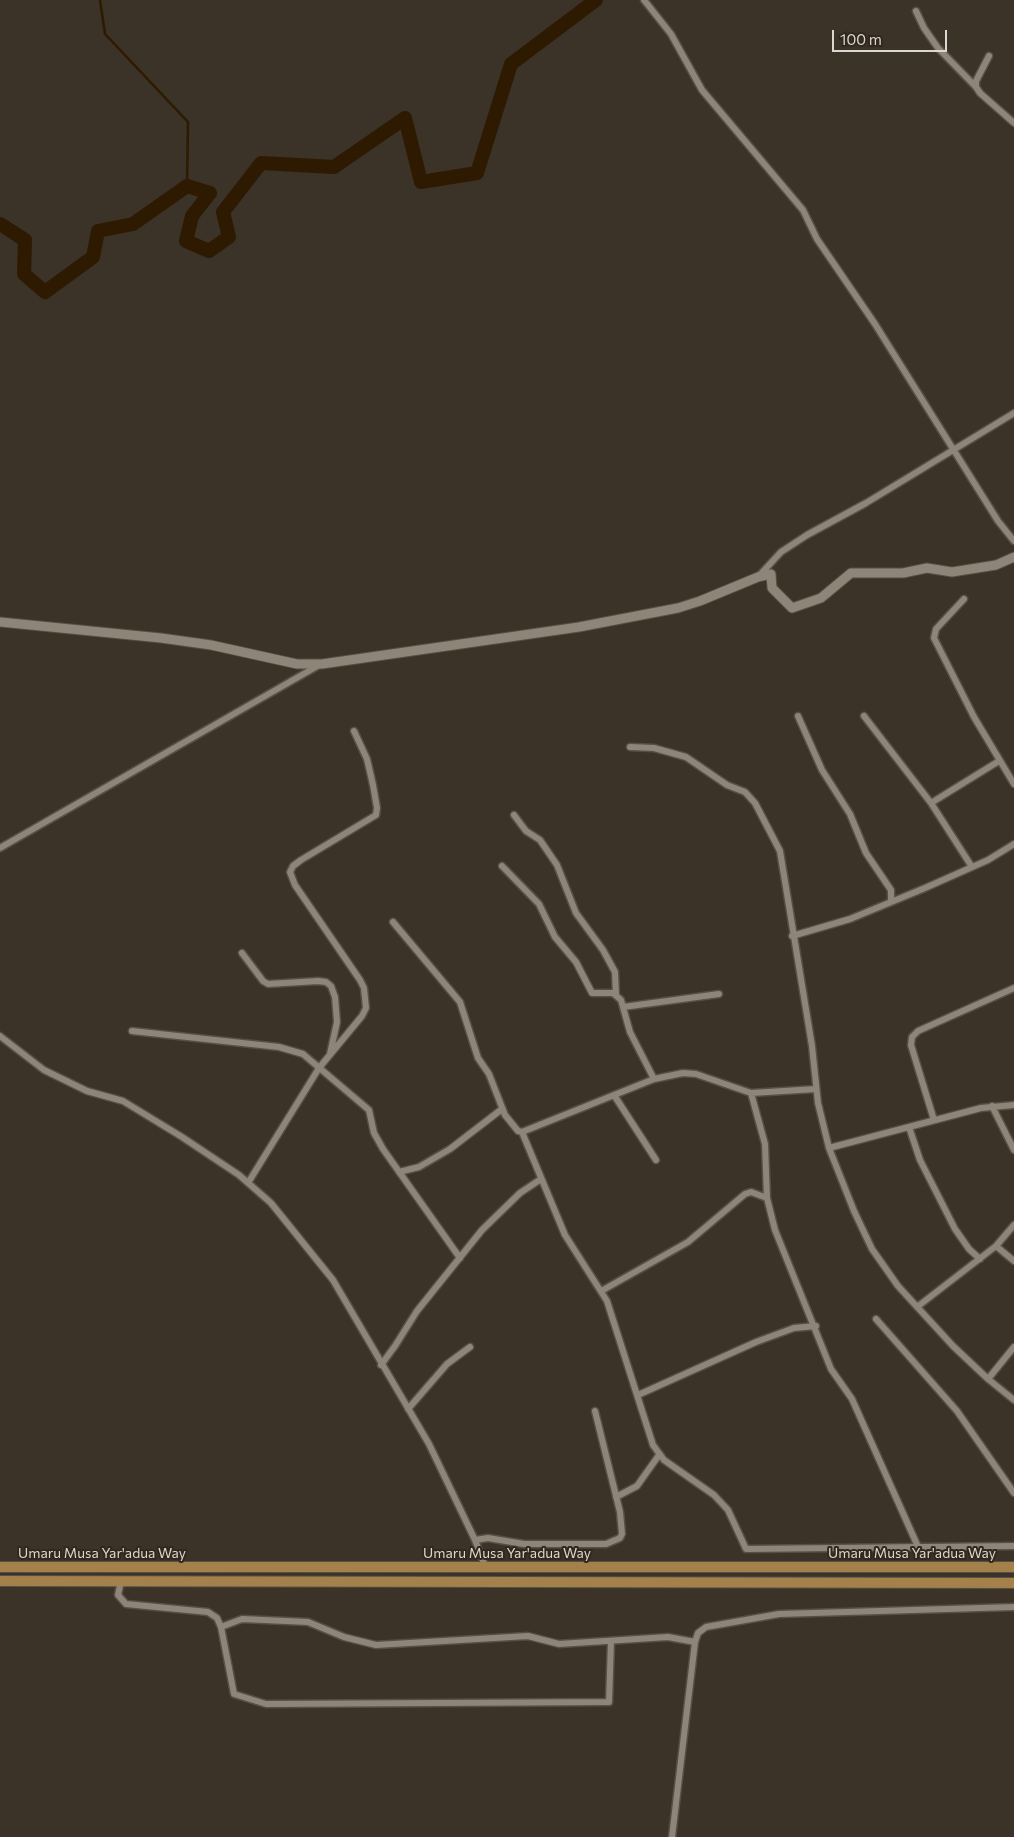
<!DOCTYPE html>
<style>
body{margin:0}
#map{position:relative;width:1014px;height:1837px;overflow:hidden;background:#3b3228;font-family:Commissioner,sans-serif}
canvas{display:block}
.scale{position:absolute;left:832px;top:30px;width:115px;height:22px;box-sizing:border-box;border:2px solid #dcd6d0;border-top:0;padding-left:6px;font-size:15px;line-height:18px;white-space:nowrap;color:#dcd6d0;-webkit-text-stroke:4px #31281e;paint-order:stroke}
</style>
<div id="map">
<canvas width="1014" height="1837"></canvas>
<div class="scale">100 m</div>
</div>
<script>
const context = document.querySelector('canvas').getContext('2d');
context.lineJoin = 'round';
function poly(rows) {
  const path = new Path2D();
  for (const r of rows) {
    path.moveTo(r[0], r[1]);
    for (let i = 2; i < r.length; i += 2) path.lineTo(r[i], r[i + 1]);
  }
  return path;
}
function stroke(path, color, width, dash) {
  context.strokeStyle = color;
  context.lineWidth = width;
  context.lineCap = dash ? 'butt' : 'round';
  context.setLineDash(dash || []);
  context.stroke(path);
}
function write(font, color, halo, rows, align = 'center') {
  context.font = font + ' Commissioner,sans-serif';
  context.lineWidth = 4;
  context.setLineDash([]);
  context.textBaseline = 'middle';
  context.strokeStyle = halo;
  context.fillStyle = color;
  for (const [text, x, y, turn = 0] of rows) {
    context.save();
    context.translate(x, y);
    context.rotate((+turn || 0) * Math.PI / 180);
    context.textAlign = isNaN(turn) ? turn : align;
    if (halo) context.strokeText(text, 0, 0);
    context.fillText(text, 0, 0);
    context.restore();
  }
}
const stream = poly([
 [100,0,105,34,188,122,187,186]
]);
const river = poly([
 [0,224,25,240,24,274,45,292,93,257,98,231,133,224,187,186,210,193,192,216,186,241,209,251,229,237,223,212,261,163,334,167,405,118,421,182,477,173,511,64,596,0]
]);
const street = poly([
 [644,0,671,34,702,90,803,210,817,239,875,324,998,521,1014,541],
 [916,11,924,28,938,48,976,87],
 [989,56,976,81,976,87,980,93,1014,123],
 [758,577,781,552,807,535,866,503,1014,413],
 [964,599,936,629,934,638,974,717,1014,784],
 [798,716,822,770,850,814,866,853,891,890,891,902],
 [864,716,931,803,972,867],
 [630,747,654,748,686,757,727,785,745,792,755,803,780,851,812,1046,818,1103,829,1148,854,1211,872,1249,898,1286,953,1346,988,1379,1014,1400],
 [931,803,999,761],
 [514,815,526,831,540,840,557,865,576,913,603,950,615,972,616,995],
 [0,848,321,664],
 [502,866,539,904,555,937,576,962,592,993,613,993,621,1000,630,1032,654,1079,683,1073,696,1074,751,1093,816,1089],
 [393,922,460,1002,478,1058,489,1074,505,1115,518,1131,522,1132,654,1079],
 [792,936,850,919,925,888,988,860,1014,844],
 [242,953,263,981,268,984,318,981,326,982,331,986,335,997,337,1022,330,1054],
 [623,1007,719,994],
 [132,1031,279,1047,303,1054,369,1110,374,1133,383,1149,460,1258],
 [0,1036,44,1070,87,1091,123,1101,182,1137,239,1175,271,1203,333,1280,429,1444,475,1540,485,1566],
 [751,1093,765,1144,767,1198,775,1230,831,1369,852,1399,919,1549],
 [614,1095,656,1160],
 [992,1106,1014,1150],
 [934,1120,911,1045,912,1037,918,1031,1014,988],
 [909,1127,920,1160,955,1229,969,1249,980,1259],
 [522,1132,565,1235,607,1301,653,1445,664,1460,714,1495,728,1510,746,1549,1014,1546],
 [829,1148,981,1108,1014,1105],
 [399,1172,419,1167,450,1149,502,1109],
 [248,1183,319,1068,362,1016,366,1008,364,988,360,980,295,885,290,872,293,866,301,860,376,815,377,808,373,785,367,759,354,731],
 [996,1246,1014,1261],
 [603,1290,688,1242,745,1194,751,1192,767,1198],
 [917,1307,996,1246,1014,1225],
 [876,1319,957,1411,1014,1493],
 [381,1365,395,1346,417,1311,482,1230,520,1193,541,1179],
 [988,1379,1014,1347],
 [638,1395,756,1342,794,1328,816,1326],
 [408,1409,447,1364,470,1347],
 [616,1497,637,1486,659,1455],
 [475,1540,488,1538,524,1544,606,1544,620,1538,622,1534,620,1512,595,1411],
 [121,1581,118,1595,126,1604,208,1612,217,1618,221,1627,234,1694,266,1704,609,1702,611,1642],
 [221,1627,242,1619,308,1622,344,1637,376,1645,528,1636,559,1644,668,1637,695,1642],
 [672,1837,695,1642,698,1633,706,1627,779,1614,1014,1607]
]);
const secondary = poly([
 [0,622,161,638,211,645,297,664,322,664,579,627,678,608,700,601,758,577,771,574,772,588,792,608,821,598,851,573,903,573,927,568,952,572,996,565,1014,557]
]);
const primary = poly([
 [0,1567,1014,1567],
 [0,1581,1014,1583]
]);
const streetNames = [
 ["Umaru Musa Yar'adua Way",102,1553],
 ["Umaru Musa Yar'adua Way",507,1553],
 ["Umaru Musa Yar'adua Way",912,1553]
];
stroke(stream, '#2e1a00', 2.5);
stroke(river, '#2e1a00', 14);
stroke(street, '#564f46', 9);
stroke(secondary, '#564f46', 11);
stroke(primary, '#564f46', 12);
stroke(street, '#8e8477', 6);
stroke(secondary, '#8e8477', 9);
stroke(primary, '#a4804b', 10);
write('14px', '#dcd6d0', '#31281e', streetNames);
</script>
